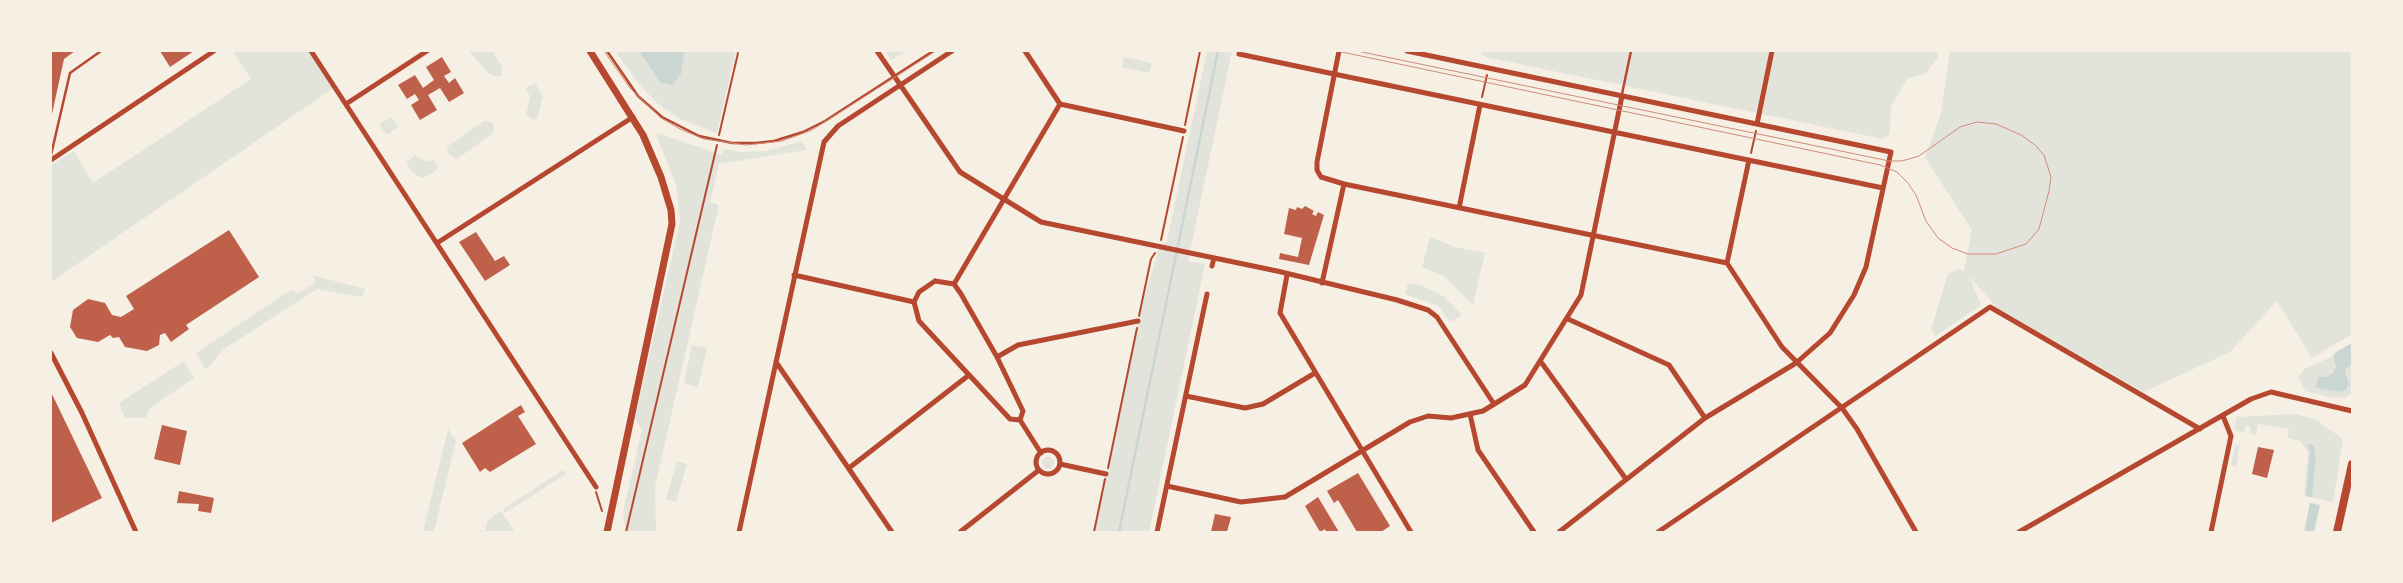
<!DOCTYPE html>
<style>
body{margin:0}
#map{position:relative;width:2403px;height:583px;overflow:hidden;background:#f6efe4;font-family:Figtree,sans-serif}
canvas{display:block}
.frame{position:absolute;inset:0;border:52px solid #f6efe4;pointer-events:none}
</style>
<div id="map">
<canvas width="2403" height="583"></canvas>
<div class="frame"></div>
</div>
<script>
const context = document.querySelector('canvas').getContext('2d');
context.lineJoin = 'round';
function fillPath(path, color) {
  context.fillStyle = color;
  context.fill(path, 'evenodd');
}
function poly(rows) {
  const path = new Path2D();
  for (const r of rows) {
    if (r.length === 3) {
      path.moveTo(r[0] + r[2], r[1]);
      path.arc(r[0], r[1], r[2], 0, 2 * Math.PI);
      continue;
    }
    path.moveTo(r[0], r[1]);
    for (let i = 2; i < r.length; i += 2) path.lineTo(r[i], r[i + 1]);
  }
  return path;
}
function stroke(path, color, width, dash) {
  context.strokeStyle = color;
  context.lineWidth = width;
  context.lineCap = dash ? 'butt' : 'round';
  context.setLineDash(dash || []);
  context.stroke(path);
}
const green = poly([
 [233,51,311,51,335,87,51,282,51,165,74,151,93,183,251,79],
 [468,51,492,51,502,66,502,75,496,77,489,73],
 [615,51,736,51,717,133,680,119,658,104,639,84],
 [885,51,906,51,891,60],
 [1207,51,1232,51,1188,261,1205,264,1149,532,1094,532,1138,321,1159,247,1167,241],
 [1938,51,1938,57,1926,74,1908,78,1891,106,1890,134,1883,139,1485,57,1480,52],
 [1950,51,2352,51,2352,334,2312,358,2277,301,2230,352,2144,392,1997,308,1969,276,1981,305,1936,336,1931,329,1948,274,1960,269,1966,272,1964,270,1972,230,1925,158,1941,113],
 [1124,57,1152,63,1149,73,1122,67],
 [535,83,543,96,537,119,533,120,526,114,530,97,526,88],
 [391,117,398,127,387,135,379,125],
 [484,121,492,122,494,126,493,133,457,159,451,156,447,151,448,146],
 [658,133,722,155,724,149,742,152,767,151,802,141,806,150,719,164,710,202,719,205,655,487,656,532,626,532,623,512,642,430,635,419,680,221,676,185,656,134],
 [415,155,423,161,434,160,438,168,430,175,421,178,412,172,406,162],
 [1430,237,1455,247,1485,253,1473,305,1445,277,1422,267],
 [312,275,365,289,362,297,317,289,224,349,206,370,196,353,291,290,298,293,316,282],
 [1408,283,1421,285,1443,296,1462,315,1450,322,1438,306,1405,294],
 [692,345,707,348,698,387,684,384],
 [2333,356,2336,367,2333,373,2326,377,2349,384,2345,370,2352,364,2352,394,2344,398,2330,397,2305,391,2298,377,2304,369],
 [184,361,194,378,150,408,146,418,125,418,119,403],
 [2295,414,2315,419,2343,439,2333,502,2304,496,2308,452,2300,441,2287,438,2289,429,2258,424,2256,435,2250,434,2250,426,2246,426,2244,433,2235,430,2236,417],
 [448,429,456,440,434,532,423,532],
 [2240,444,2236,468,2231,464,2235,446],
 [1048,463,6],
 [677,461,687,464,676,502,666,499],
 [563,470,566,474,505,513,503,509],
 [501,511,515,532,480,532,479,530,485,531,488,520]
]);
const water = poly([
 [639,51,682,51,684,54,681,74,672,85,661,83],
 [2352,343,2352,364,2345,370,2349,384,2346,390,2341,392,2316,388,2318,377,2326,377,2333,373,2336,367,2333,356,2336,352],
 [2308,444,2311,444,2314,447,2316,457,2312,497,2306,496,2310,453],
 [2310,503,2320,505,2314,532,2304,532]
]);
const stream = poly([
 [1119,532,1218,51]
]);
const building = poly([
 [51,51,75,51,64,59,52,114],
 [160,51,194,51,170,67],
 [442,57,451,72,444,76,449,83,455,78,464,93,449,102,440,88,428,95,437,110,420,120,411,105,419,100,415,94,407,99,398,85,415,75,423,88,434,80,426,67],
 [1305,206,1314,211,1312,214,1316,216,1318,212,1324,215,1309,265,1279,259,1280,253,1298,257,1302,238,1284,234,1289,208,1296,210,1297,207,1302,209],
 [229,230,259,277,186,325,189,329,171,342,165,333,160,335,159,345,147,351,125,347,119,337,113,338,110,335,98,342,77,338,70,327,73,310,88,299,105,303,112,315,121,317,134,309,126,296],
 [476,232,495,261,504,256,510,265,485,281,459,242],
 [51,392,102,498,51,523],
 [521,405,525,412,518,416,536,444,490,472,485,468,480,472,462,443],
 [162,425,187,431,180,465,154,459],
 [2258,447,2274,450,2267,478,2252,474],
 [1358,473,1390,526,1381,532,1357,532,1338,500,1334,503,1327,491],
 [179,491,214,498,211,513,198,511,199,504,177,503],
 [1318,497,1339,532,1326,532,1325,529,1320,532,1305,506],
 [1215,514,1231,517,1227,532,1211,532]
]);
const path = poly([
 [1482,97,1487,75],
 [1185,125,1200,51],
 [719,135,738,53],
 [1751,153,1756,131],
 [1161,240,1183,137],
 [1139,316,1151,259,1155,253],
 [1108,468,1137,328],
 [596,492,602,511],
 [626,532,717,145],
 [1094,532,1105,479]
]);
const service = poly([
 [607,51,638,96,662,117,699,136,732,143,756,143,774,141,803,132,825,121,933,51],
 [1622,94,1631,51],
 [51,155,70,73,101,51]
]);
const minor = poly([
 [311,51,596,487],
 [877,51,960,172,1041,222,1277,271,1397,300,1428,310,1437,317,1494,404],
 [1240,51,1239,54,1334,74,1883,188],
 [1407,51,1891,152,1866,267,1854,295,1830,333,1796,363,1705,418,1559,532],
 [346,104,427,51],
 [1060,104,1184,131],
 [1757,124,1772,51],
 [51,160,214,51],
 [1344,184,1727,263,1782,347,1842,408,1857,429,1916,532],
 [1459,208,1480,105],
 [437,243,633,117],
 [1727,263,1749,160],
 [1212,266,1214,258],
 [794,275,914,302],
 [1287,275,1280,313,1411,532],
 [935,281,954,284,961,294,997,357,1023,411,1020,420,1010,419,919,321,914,302,919,292,935,281],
 [1322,283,1344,184,1321,177,1317,170,1317,162,1339,51],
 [954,284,1060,104,1025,51],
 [1568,319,1669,365,1705,418],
 [51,353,82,413,136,532],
 [997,357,1018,345,1138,321],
 [776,362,892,532],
 [1541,362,1626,479],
 [1186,396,1245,408,1263,404,1315,373],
 [1470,414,1478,450,1534,532],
 [1020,420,1041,453],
 [1048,462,12],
 [1060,464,1106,474],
 [849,468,969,375],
 [1167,486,1241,502,1285,497,1410,422,1428,416,1451,418,1483,411,1525,385,1581,295,1622,96],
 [739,532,824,142,838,126,952,51],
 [960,532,1039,470],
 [1157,532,1207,294],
 [1658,532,1990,307,2200,429],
 [2019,532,2251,399,2271,392,2352,411],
 [2211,532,2231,436,2223,416]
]);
const tertiary = poly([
 [590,51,643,135,661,177,671,210,672,224,607,532]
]);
const secondary = poly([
 [2337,532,2352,464]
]);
const tram = poly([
 [604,51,630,88,661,118,680,129,704,139,746,145,782,141,812,130,936,51],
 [1337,51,1880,165,1897,172,1908,183,1916,195,1926,221,1938,238,1952,248,1968,254,1996,254,2026,244,2039,229,2049,191,2051,177,2044,155,2035,145,2021,135,1996,124,1977,122,1960,127,1919,156,1902,161,1889,161,1357,51]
]);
fillPath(green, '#e2e4dc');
fillPath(water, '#c9d6d2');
stroke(stream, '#c9d6d2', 2.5);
fillPath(building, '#bf614a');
stroke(path, '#b5482f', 2);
stroke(service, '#b5482f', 2.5);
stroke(minor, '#b5482f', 5);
stroke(tertiary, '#b5482f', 7);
stroke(secondary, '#b5482f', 8);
stroke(tram, '#cf8b77', 1);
</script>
